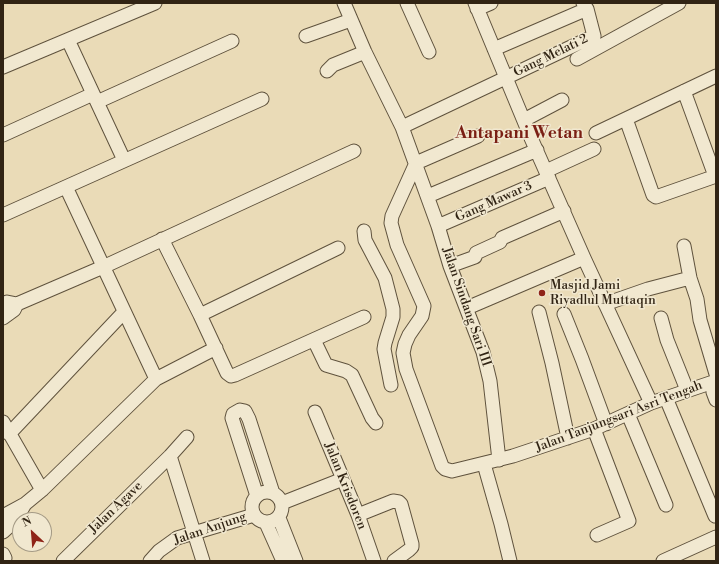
<!DOCTYPE html>
<style>
body{margin:0}
#map{position:relative;width:719px;height:564px;overflow:hidden;background:#eadbb7;font-family:"Libre Bodoni",serif}
canvas{display:block}
.frame{position:absolute;inset:0;border:4px solid #312414;pointer-events:none}
.north{position:absolute;left:12px;top:512px;width:40px;height:40px;box-sizing:border-box;background:#f1e8d0;border:1px solid #a49a85;border-radius:50%;rotate:334deg;font-size:11px;font-weight:700;line-height:16px;text-align:center;color:#312414}
.north::after{content:'';display:block;margin:auto;width:14px;height:18px;background:#8f2418;clip-path:polygon(50% 0,100% 100%,50% 72%,0 100%)}
</style>
<div id="map">
<canvas width="719" height="564"></canvas>
<div class="frame"></div>
<div class="north">N</div>
</div>
<script>
const context = document.querySelector('canvas').getContext('2d');
context.lineJoin = 'round';
function poly(rows) {
  const path = new Path2D();
  for (const r of rows) {
    if (r.length === 3) {
      path.moveTo(r[0] + r[2], r[1]);
      path.arc(r[0], r[1], r[2], 0, 2 * Math.PI);
      continue;
    }
    path.moveTo(r[0], r[1]);
    for (let i = 2; i < r.length; i += 2) path.lineTo(r[i], r[i + 1]);
  }
  return path;
}
function stroke(path, color, width, dash) {
  context.strokeStyle = color;
  context.lineWidth = width;
  context.lineCap = dash ? 'butt' : 'round';
  context.setLineDash(dash || []);
  context.stroke(path);
}
function write(font, color, halo, rows, align = 'center') {
  context.font = font + ' "Libre Bodoni",serif';
  context.lineWidth = 3;
  context.setLineDash([]);
  context.textBaseline = 'middle';
  context.strokeStyle = halo;
  context.fillStyle = color;
  for (const [text, x, y, turn = 0] of rows) {
    context.save();
    context.translate(x, y);
    context.rotate((+turn || 0) * Math.PI / 180);
    context.textAlign = isNaN(turn) ? turn : align;
    if (halo) context.strokeText(text, 0, 0);
    context.fillText(text, 0, 0);
    context.restore();
  }
}
const minor = poly([
 [344,3,365,52,402,127,438,226,450,266,483,352,490,381,499,460],
 [407,3,429,52],
 [475,3,531,138,584,258,651,403],
 [477,9,491,3],
 [306,36,351,20],
 [68,40,124,160],
 [494,49,587,9],
 [577,59,679,3],
 [3,67,155,3],
 [327,71,333,65,365,52],
 [684,91,715,176],
 [97,102,232,41],
 [626,119,653,195,656,197,716,176],
 [524,120,562,100],
 [402,127,594,36,587,9,583,3],
 [596,133,716,76],
 [3,135,93,94],
 [478,136,416,163,392,216,391,223,397,245,424,306,422,316,409,335,405,344,403,353,406,369,442,466,445,469,452,471,513,456,594,429,651,403,716,381],
 [546,171,594,149],
 [66,187,156,379],
 [428,196,537,150],
 [3,215,262,99],
 [438,226,549,178],
 [364,231,365,240,385,278,393,309,393,317,385,343,384,349,391,385],
 [162,239,200,315,227,373,231,376,235,375,364,317],
 [684,246,690,278,697,299,700,320,716,374],
 [450,266,475,257,476,253,500,242,502,238,564,211],
 [3,304,7,302,17,304,103,267,354,151],
 [605,304,648,289,690,278],
 [467,308,584,258],
 [539,312,552,363,568,438],
 [564,314,582,359,606,424],
 [200,315,338,248],
 [3,318,14,310,17,304],
 [661,318,667,340,687,390],
 [314,340,326,365,346,371,352,375,372,418,376,423],
 [713,392,716,400],
 [666,398,715,516],
 [315,412,358,515,374,561],
 [628,414,666,505],
 [3,422,42,490],
 [594,429,629,521,597,535],
 [9,434,124,312],
 [170,456,203,561],
 [484,464,501,524,510,561],
 [267,507,15],
 [257,496,232,418,233,414,240,410,245,411,249,419,273,493],
 [282,503,343,479],
 [358,515,393,501,399,502,401,504,412,544,412,547,409,550,394,561],
 [3,516,25,504,42,490,156,379,216,348],
 [279,518,296,561],
 [266,523,283,561],
 [3,532,15,521,25,504],
 [3,554,5,558],
 [63,561,170,456,187,437],
 [150,561,159,551,177,538,254,515],
 [663,561,716,537]
]);
const markers = [
 [542,293,4,"#8f2418"]
];
const streetNames = [
 ["Gang Melati 2",551,56,-26],
 ["Gang Mawar 3",494,202,-24],
 ["Jalan Sindang Sari III",466,307,71],
 ["Jalan Tanjungsari Asri Tengah",619,417,-21],
 ["Jalan Krisdoren",345,486,68],
 ["Jalan Agave",116,508,-44],
 ["Jalan Anjung",210,529,-19]
];
const poiNames = [
 ["Masjid Jami",550,286],
 ["Riyadlul Muttaqin",550,301]
];
const districtNames = [
 ["Antapani Wetan",519,134]
];
stroke(minor, '#5f523d', 15);
stroke(minor, '#f1e8d0', 13);
for (const [x, y, r, color] of markers) {
  const dot = new Path2D();
  dot.arc(x, y, r, 0, 2 * Math.PI);
  context.fillStyle = color;
  context.fill(dot);
  stroke(dot, '#f1e8d0', 1.5);
}
write('13px', '#312414', '#f1e8d0', streetNames);
write('13px', '#312414', '#f1e8d0', poiNames, 'left');
write('bold 17px', '#7a1f14', '#f1e8d0', districtNames);
</script>
